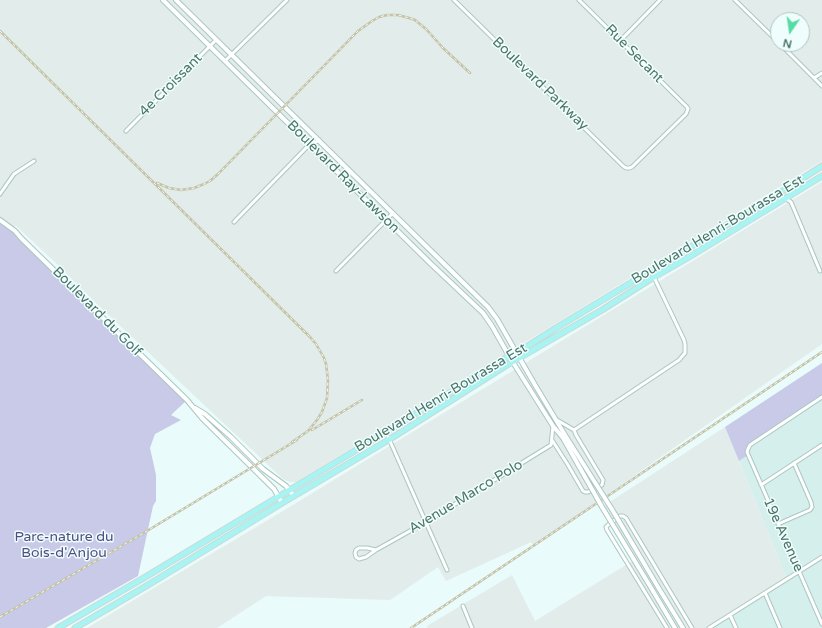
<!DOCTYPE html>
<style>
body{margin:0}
#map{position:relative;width:822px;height:628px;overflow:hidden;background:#e9fbfa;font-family:"Varela Round",sans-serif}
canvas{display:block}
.north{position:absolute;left:770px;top:12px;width:40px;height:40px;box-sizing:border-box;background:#effefd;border:1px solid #afc7c2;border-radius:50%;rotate:193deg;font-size:11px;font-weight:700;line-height:16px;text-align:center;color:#4e7469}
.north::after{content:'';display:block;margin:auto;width:14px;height:18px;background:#58dba4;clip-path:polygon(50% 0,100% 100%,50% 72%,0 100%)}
</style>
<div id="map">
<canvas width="822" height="628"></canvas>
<div class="north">N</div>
</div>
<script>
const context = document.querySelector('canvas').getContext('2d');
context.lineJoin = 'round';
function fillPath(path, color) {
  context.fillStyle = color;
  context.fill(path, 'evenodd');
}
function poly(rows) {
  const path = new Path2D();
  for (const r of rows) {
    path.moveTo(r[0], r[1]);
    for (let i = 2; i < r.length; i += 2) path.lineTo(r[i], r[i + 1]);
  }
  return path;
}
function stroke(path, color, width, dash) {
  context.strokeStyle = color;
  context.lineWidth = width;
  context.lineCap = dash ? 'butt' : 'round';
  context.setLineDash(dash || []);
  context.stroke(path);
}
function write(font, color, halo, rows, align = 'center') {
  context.font = font + ' "Varela Round",sans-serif';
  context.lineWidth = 3;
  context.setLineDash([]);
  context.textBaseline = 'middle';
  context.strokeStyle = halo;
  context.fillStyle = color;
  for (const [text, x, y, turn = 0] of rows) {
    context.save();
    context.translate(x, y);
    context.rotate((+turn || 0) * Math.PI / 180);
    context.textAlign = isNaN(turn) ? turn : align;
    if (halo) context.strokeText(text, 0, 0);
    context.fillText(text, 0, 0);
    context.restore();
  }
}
const residential = poly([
 [822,397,822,628,715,628,713,625,787,579,739,461,748,455,748,447]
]);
const industrial = poly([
 [0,0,822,0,822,161,296,482,290,482,283,479,98,305,59,266,15,225,14,235,0,224],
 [778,20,802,20,802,44,778,44],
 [822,182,822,344,534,546,531,542,446,581,438,567,390,600,266,596,217,628,87,628,283,511],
 [725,427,787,579,709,628,428,628,427,626,512,575,535,621,634,560,602,507]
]);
const green = poly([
 [0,220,7,225,187,400,171,415,181,420,155,434,150,448,156,475,156,501,153,506,138,576,46,628,0,628],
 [822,363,822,397,750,445,748,455,739,461,725,427]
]);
const minor = poly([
 [454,0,623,166,626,168,629,168,632,167,686,114,688,109,687,107,579,0],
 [735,0,778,42],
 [620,41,660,0],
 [780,44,822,86],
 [225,61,287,0],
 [814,78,822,73],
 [126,131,216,40],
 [0,194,14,174,34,161],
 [778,194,791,202,820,271],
 [234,222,306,148,319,140],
 [336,271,393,213],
 [822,397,750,445,748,449,747,452,822,624],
 [574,430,679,360,685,353,685,344,684,340,651,271],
 [386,432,447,570],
 [552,440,568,465,583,491,585,492,588,492,602,485,603,480,576,435,574,430,557,420],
 [761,485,822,445],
 [778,524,810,510,812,507,811,502,794,463],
 [376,550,367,548,359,548,356,550,355,553,356,557,359,559,366,557,376,550,426,522,551,445,553,426],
 [765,593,780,628],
 [463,606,472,628],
 [730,615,736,628],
 [667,628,607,530,606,527,608,525,620,516,623,516,626,518,692,628],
 [709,628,822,557]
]);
const tertiary = poly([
 [163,0,429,262,483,313,492,326,509,356,553,426,563,438],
 [176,0,488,307,497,319,535,385,565,435],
 [0,220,15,231,22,239,187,400,202,418,274,489,282,503],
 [195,408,205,414,231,437,263,469,286,486,294,496],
 [658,587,683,628],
 [653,591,675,628]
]);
const primary = poly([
 [58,628,142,579,386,432,509,356,523,349,556,328,778,194,822,166],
 [75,628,148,585,282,503,390,439,507,365,602,310,654,277,689,257,822,176]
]);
const rail = poly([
 [0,31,310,337,316,344,324,358,326,364,328,380,327,398,322,412,317,420,308,431,292,442],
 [157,183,169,188,181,190,194,188,204,184,210,181,218,174,358,31,372,21,379,17,387,15,398,15,409,18,415,20,426,29,443,48,470,73],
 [312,430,362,400],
 [0,617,142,534,297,440],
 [411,628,822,352]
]);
const tertiaryBridge = poly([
 [565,435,613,511,658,587],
 [563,438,602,507,653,591]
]);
const streetNames = [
 ["Rue Secant",634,54,45],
 ["Boulevard Parkway",540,84,44],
 ["4e Croissant",171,85,-45],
 ["Boulevard Ray-Lawson",343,177,45],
 ["Boulevard Henri-Bourassa Est",718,230,-31],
 ["Boulevard du Golf",97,312,45],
 ["Boulevard Henri-Bourassa Est",441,398,-31],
 ["Avenue Marco Polo",466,497,-31],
 ["19e Avenue",783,535,66]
];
const parkNames = [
 ["Parc-nature du",64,537],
 ["Bois-d'Anjou",64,553]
];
fillPath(residential, '#d5efed');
fillPath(industrial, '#e2eceb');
fillPath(green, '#c8cae8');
stroke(minor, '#aac7c1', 5);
stroke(tertiary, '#aac7c1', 6);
stroke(primary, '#cdd8d5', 7);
stroke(minor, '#fff', 3);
stroke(tertiary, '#fff', 4);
stroke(primary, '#a7f4f3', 5);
stroke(rail, '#c5c2a7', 2.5);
stroke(rail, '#effefd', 1, [3]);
stroke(tertiaryBridge, '#aac7c1', 6, []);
stroke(tertiaryBridge, '#fff', 4);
write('14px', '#4e7469', '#effefd', streetNames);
write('14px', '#514d84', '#effefd', parkNames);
</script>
